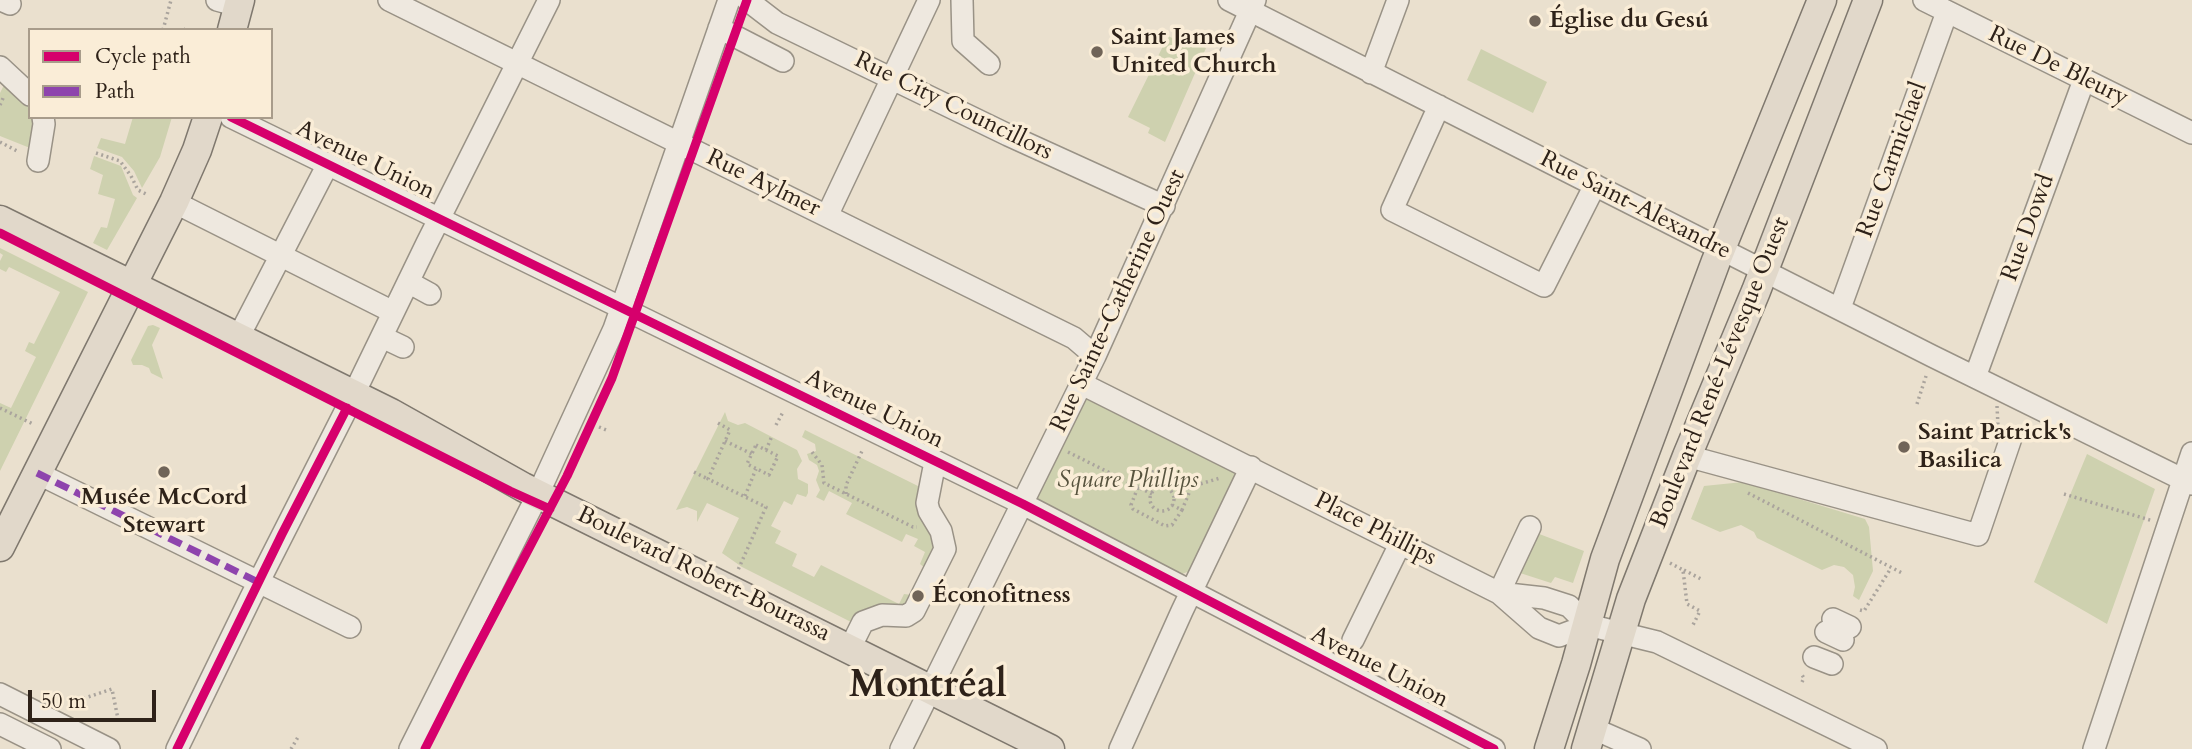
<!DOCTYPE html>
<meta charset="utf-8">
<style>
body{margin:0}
#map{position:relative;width:2192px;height:749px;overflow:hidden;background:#eae0ce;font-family:Cardo,serif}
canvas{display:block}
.legend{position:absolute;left:28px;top:28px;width:245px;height:91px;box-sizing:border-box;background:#faedd7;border:2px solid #a89c8b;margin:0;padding:9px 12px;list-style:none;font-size:21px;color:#2e2219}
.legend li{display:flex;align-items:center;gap:14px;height:35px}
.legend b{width:35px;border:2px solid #a89c8b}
.scale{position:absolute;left:28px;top:690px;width:128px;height:32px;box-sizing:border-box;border:4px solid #2e2219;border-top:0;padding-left:9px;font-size:21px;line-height:24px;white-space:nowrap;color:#2e2219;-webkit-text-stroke:5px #faedd7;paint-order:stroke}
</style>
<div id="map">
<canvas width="2192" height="749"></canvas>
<ul class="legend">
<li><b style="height:9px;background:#d6006c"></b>Cycle path</li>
<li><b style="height:9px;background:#8e44ad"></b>Path</li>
</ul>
<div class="scale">50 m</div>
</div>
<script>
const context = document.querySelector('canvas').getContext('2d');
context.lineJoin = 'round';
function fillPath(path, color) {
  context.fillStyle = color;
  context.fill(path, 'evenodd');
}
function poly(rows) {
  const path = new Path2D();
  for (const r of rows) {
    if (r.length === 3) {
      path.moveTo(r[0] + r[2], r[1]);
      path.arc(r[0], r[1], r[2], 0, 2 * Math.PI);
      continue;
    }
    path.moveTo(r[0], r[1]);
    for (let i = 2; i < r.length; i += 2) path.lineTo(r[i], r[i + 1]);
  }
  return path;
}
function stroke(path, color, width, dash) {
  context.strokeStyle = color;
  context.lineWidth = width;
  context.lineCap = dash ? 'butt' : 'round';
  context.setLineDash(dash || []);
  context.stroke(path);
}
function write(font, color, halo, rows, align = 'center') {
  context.font = font + ' Cardo,serif';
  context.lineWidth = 7;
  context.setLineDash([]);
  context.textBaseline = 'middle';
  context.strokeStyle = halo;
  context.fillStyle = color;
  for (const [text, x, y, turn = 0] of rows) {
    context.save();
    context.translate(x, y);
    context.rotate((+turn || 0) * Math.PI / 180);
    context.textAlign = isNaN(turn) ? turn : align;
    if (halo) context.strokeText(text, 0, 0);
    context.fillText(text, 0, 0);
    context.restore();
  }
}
const green = poly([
 [1168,36,1191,47,1194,42,1206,48,1165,142,1148,133,1150,128,1128,117],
 [1481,49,1547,82,1533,113,1467,80],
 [7,79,30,105,30,117,37,117,30,148,0,136,0,93],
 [133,117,172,117,160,157,142,188,134,171,122,157,97,148,101,138,125,144],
 [94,156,121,166,133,195,137,198,107,250,93,243,101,227,107,228,115,199,98,194,103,175,90,169],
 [0,248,88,292,0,471,0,403,11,408,36,357,25,351,29,342,34,344,60,292,9,267,6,272,0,269,0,261,3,255,0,253],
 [153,325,160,328,152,345,163,379,151,373,149,368,142,365,133,365,131,360,148,326],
 [1088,397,1236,472,1236,476,1190,571,1182,574,1176,572,1034,502,1083,399],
 [725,412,728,421,738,425,745,423,797,450,802,461,797,469,798,479,808,484,808,493,806,497,797,494,792,505,784,501,771,526,781,531,775,543,797,554,792,566,814,577,821,565,899,604,904,594,912,595,904,609,871,608,861,612,853,623,742,567,722,553,739,518,707,503,697,522,697,511,687,507,676,510],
 [805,430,922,488,918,500,918,510,937,545,925,568,920,564,925,552,914,546,918,539,906,534,902,542,846,514,852,503,829,491,824,501,816,497,820,490,816,480,819,471,817,465,809,460,807,454,816,451,815,444,802,437],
 [2087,454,2155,489,2107,624,2034,582],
 [1743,482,1865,519,1869,527,1873,571,1859,600,1853,596,1855,587,1853,575,1844,567,1834,565,1822,570,1757,538,1754,532,1741,525,1720,532,1691,519,1704,486],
 [1534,532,1584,551,1573,583,1555,577,1551,583,1517,572]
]);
const path = poly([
 [163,30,171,0],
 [185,30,187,25],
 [0,105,4,96],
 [0,142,19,152],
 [96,153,120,161,131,176,138,190,146,194],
 [1917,404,1927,373],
 [1997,406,1998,426],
 [0,408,33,424],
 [718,423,730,430,708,479,766,507,738,570],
 [776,425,783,412],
 [599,427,609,431],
 [725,441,752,454],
 [756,445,778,456,769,475,747,464,756,445],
 [766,450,772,436],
 [812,452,822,465,824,483,913,527,917,527],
 [1068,452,1138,487,1145,477,1151,472,1159,471,1178,479,1187,488,1220,478],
 [694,472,708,479],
 [1162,499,12],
 [1748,493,1902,573],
 [846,494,846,485,862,451],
 [1152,494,1138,487,1131,505,1133,509,1165,526,1172,525,1182,510],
 [2064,494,2153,521],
 [745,496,756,469],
 [1172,505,1182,510,1189,493,1187,488],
 [1670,563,1683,570,1687,604,1700,611,1692,627],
 [1684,570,1701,579],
 [1860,610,1864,611,1891,568],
 [1802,682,1804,678,1802,675],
 [73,702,112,689,119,724],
 [291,749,298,737]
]);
const minor = poly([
 [1,0,10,4],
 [217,0,239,6],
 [389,0,1074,338,1095,356],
 [747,0,777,23,1008,135,1164,206],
 [962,0,963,41,989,64],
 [1229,0,1932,356,2192,484],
 [1924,0,2192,133],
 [719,28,783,61],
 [0,67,30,95],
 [1371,73,1398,0],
 [1439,106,1392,210,1544,286,1595,185],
 [231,117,1023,504,1494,749],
 [38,161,44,124,43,117],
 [174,202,393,312],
 [827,216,929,0],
 [408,282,430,294],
 [1840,308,1947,12],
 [382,337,403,347],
 [238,338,328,164],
 [1975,377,2084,80],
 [1082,384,1499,593,1539,628,1559,636,1588,625],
 [1687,456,1978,535,2011,438],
 [37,473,350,627],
 [1499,593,1544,598,1569,606,1588,625],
 [1499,593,1530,527],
 [1833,619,1850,627],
 [1588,625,1657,642,1876,749],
 [1826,632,1843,640],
 [1353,640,1401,542],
 [850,648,863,622,882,615,906,616,914,611,945,549,941,531,929,511,927,503,935,462],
 [1814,657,1832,664],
 [0,694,109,749],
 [0,724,50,749],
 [1592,728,1640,749],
 [177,749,251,597,347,408,427,243,549,0],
 [410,749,538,494,614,329,729,0],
 [901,749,1095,356,1255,0],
 [1120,749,1182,611,1251,467],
 [2094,749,2192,453]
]);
const major = poly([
 [232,30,240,0],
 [0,220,391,413,523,487,1050,749],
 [0,547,174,202,197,150,208,117],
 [1549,749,1576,664,1605,559,1716,261,1822,0],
 [1586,749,1631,599,1687,456,1756,291,1868,0]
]);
const quiet = poly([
 [37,473,258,582]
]);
const cycleway = poly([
 [231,117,1023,504,1494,749],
 [0,233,510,491,550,509],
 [177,749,282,534,347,408],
 [425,749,464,672,567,476,612,378,747,0]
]);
const markers = [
 [1535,21,7,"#706458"],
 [1097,52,7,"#706458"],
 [1904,447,7,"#706458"],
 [164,472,7,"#706458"],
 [918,596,7,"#706458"]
];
const poiNames = [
 ["Église du Gesú",1549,21],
 ["Saint James",1111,38],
 ["United Church",1111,66],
 ["Saint Patrick's",1918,433],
 ["Basilica",1918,461],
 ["Musée McCord",164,498,"center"],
 ["Stewart",164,526,"center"],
 ["Éconofitness",932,596]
];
const streetNames = [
 ["Rue De Bleury",2058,67,26],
 ["Rue City Councillors",953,107,26],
 ["Rue Carmichael",1893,160,-70],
 ["Avenue Union",365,161,26],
 ["Rue Aylmer",763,184,26],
 ["Rue Saint-Alexandre",1635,206,27],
 ["Rue Dowd",2029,228,-70],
 ["Rue Sainte-Catherine Ouest",1119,301,-65],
 ["Boulevard René-Lévesque Ouest",1721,373,-68],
 ["Avenue Union",874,410,26],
 ["Place Phillips",1375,530,27],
 ["Boulevard Robert-Bourassa",703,575,26],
 ["Avenue Union",1379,668,27]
];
const parkNames = [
 ["Square Phillips",1128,481]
];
const townNames = [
 ["Montréal",928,687]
];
fillPath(green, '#ced1af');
stroke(minor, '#999286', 24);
stroke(major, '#7f786e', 31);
stroke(path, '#aaa49d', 3.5, [2, 3.5]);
stroke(minor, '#eee8df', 21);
stroke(major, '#e1d8ca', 28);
stroke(quiet, '#8e44ad', 7, [14, 7]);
stroke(cycleway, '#d6006c', 9);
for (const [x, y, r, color] of markers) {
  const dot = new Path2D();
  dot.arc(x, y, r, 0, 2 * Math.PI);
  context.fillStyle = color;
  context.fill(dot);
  stroke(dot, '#faedd7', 2.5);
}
write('bold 24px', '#2e2219', '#faedd7', poiNames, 'left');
write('24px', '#2e2219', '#faedd7', streetNames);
write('italic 24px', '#57533e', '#faedd7', parkNames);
write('bold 38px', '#2e2219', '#faedd7', townNames);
</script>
